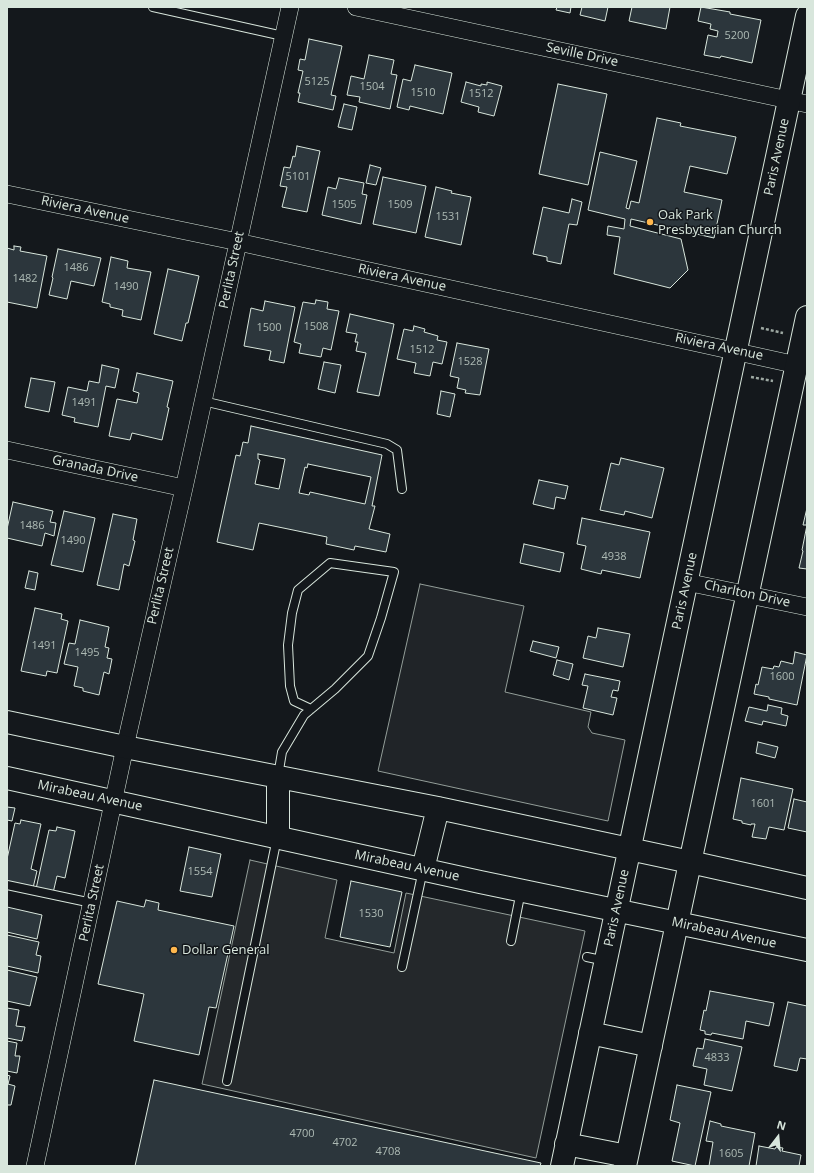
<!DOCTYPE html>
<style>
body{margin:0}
#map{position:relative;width:814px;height:1173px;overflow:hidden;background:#14181c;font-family:"Open Sans",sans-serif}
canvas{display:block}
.frame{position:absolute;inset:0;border:8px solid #d8e6dc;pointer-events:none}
.north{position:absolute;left:758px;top:1117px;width:40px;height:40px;-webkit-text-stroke:3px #14181c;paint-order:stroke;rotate:16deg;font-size:11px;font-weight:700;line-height:16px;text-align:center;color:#d8e6dc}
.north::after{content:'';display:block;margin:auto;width:14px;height:18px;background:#d8e6dc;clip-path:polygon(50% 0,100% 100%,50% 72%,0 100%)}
</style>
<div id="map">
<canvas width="814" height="1173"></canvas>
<div class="frame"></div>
<div class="north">N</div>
</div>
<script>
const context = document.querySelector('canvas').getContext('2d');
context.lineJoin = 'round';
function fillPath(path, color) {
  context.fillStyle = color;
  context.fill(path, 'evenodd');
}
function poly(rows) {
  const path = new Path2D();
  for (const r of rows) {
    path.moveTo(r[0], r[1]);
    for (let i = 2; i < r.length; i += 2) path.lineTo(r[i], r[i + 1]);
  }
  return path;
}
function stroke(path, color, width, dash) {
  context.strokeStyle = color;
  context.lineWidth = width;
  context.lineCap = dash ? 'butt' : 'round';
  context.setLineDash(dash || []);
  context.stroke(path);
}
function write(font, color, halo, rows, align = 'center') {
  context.font = font + ' "Open Sans",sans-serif';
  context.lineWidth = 3;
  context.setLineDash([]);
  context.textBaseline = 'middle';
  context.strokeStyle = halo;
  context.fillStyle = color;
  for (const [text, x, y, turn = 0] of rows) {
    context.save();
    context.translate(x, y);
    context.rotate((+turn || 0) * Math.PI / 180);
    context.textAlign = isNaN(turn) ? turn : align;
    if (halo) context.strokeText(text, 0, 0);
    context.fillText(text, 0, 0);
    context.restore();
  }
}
const green = poly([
 [420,584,524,606,505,692,591,712,588,727,592,733,625,740,608,821,378,771,420,584]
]);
const parking = poly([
 [250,860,337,880,325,938,394,953,406,893,585,931,536,1158,202,1084,250,860]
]);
const building = poly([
 [557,7,571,7,570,13,556,10,557,7],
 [582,7,608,7,605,21,580,15,582,7],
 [632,7,670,7,666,29,629,21,632,7],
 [701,7,730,12,730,14,761,20,752,63,721,56,720,58,704,55,708,35,717,37,718,31,710,29,711,24,698,21,701,7],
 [309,39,342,46,331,95,336,96,333,110,298,102,300,93,298,93,303,71,298,70,300,59,305,60,309,39],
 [369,55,394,60,391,74,397,75,390,109,359,102,360,97,347,95,351,76,364,79,369,55],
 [415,65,452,73,443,114,410,106,409,110,397,107,403,79,411,81,415,65],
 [466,82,481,86,481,84,487,85,487,82,502,86,494,116,478,112,479,107,461,102,466,82],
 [558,84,607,94,588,185,539,174,558,84],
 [344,104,357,107,352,130,338,127,344,104],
 [657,118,681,123,680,126,736,137,727,174,690,166,684,192,722,200,714,238,631,219,630,226,681,239,688,270,670,288,614,274,620,237,607,235,608,226,624,229,625,219,588,210,600,152,637,161,626,208,629,209,631,201,639,203,657,118],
 [297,146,320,151,307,212,282,207,287,187,280,186,284,167,290,168,293,156,295,157,297,146],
 [370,165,381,168,376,185,366,183,370,165],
 [383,177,426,186,416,233,373,224,383,177],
 [339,178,364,183,362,194,367,195,361,224,322,215,328,187,336,189,339,178],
 [436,187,452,191,451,193,471,197,461,245,425,237,436,187],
 [572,199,582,202,577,225,569,224,561,264,547,261,547,257,533,254,543,207,569,213,572,199],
 [14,246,21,247,20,251,47,256,37,308,7,302,7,248,14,250,14,246],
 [58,249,101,258,94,286,71,281,67,299,49,295,53,278,52,277,58,249],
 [111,257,128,261,127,268,151,272,141,320,122,316,123,310,110,307,110,304,102,302,111,257],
 [168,269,199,276,188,323,186,323,182,341,154,334,168,269],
 [316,300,328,302,327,309,339,311,331,350,323,348,321,357,299,353,301,344,294,342,303,302,315,304,316,300],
 [265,301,295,307,284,363,269,360,271,351,244,346,251,308,263,311,265,301],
 [350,314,394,324,379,396,357,392,366,353,356,351,358,342,355,342,357,334,346,332,350,314],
 [414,326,425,329,424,332,438,336,437,340,447,342,442,364,433,362,430,376,414,373,416,363,397,359,404,329,413,331,414,326],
 [457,343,489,349,480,395,465,393,466,390,457,388,459,378,450,376,457,343],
 [324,362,341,365,335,393,318,389,324,362],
 [102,365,119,369,115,388,106,386,98,427,74,422,75,418,62,415,68,387,87,391,89,381,99,383,102,365],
 [137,373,173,381,167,407,169,408,162,440,132,433,130,440,109,436,117,399,137,403,139,393,133,391,137,373],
 [31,378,55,382,49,412,25,407,31,378],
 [441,391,455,394,450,417,437,414,441,391],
 [251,426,382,455,372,506,375,506,369,529,390,534,386,552,355,546,354,550,326,544,327,537,259,523,253,550,217,542,236,455,240,456,243,442,248,443,251,426],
 [258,454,285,459,279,489,255,484,260,460,258,459,258,454],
 [308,464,371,477,365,504,310,492,309,495,299,493,305,467,307,468,308,464],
 [621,458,664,468,652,518,625,511,624,515,600,510,611,463,619,465,621,458],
 [539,480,568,486,565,499,556,497,554,509,533,504,539,480],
 [13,502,53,511,50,522,56,523,54,536,45,533,42,546,7,538,7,529,13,502],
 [807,508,807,569,799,568,803,551,802,550,807,525,803,525,807,508],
 [64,511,95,518,83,572,51,565,64,511],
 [113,514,137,519,133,540,135,541,129,566,124,564,119,590,97,585,113,514],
 [582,518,650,532,640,578,602,570,601,574,581,569,586,546,577,544,582,518],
 [524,544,564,553,560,572,520,563,524,544],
 [29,571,38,573,35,590,25,588,29,571],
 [35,608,62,614,61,619,68,621,57,673,47,671,46,676,21,671,35,608],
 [80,620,109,627,105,647,109,648,107,658,112,659,109,674,104,672,99,695,83,691,83,688,74,686,78,667,64,664,69,643,75,644,80,620],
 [598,628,630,634,623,667,583,658,588,636,596,638,598,628],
 [533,641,559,647,556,658,530,651,533,641],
 [795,652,807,655,797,705,769,699,769,697,754,694,756,684,758,685,762,667,773,669,774,666,779,667,781,661,793,664,795,652],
 [557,660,573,664,569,680,553,675,557,660],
 [585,674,620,681,618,691,613,690,611,697,617,698,613,715,583,708,588,686,582,685,585,674],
 [768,705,782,708,781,714,788,716,786,726,763,721,762,725,745,721,749,707,767,711,768,705],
 [758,742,778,747,775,758,756,753,758,742],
 [741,778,793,789,784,830,769,827,766,839,752,837,755,824,751,824,751,825,742,823,742,821,733,819,741,778],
 [794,799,807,802,807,832,788,828,794,799],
 [7,807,15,808,12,821,7,820,7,807],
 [21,820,41,824,31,869,37,871,33,888,7,883,7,859,15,823,20,824,21,820],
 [57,827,75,831,65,878,57,876,53,893,36,889,49,830,56,831,57,827],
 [189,847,221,854,212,897,180,891,189,847],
 [351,881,402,892,390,947,340,937,351,881],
 [146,900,159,903,158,910,234,926,216,1008,209,1007,199,1055,134,1041,144,994,98,984,117,901,144,907,146,900],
 [7,907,42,915,37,939,7,932,7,907],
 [7,935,39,942,36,955,41,956,38,973,7,966,7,935],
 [7,970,37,977,30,1006,7,1001,7,970],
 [710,991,774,1003,769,1026,746,1021,743,1039,712,1033,711,1035,705,1034,705,1031,700,1030,704,1010,706,1011,710,991],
 [788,1002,807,1006,807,1059,800,1058,797,1071,774,1066,788,1002],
 [7,1008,19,1010,16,1026,25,1027,22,1041,7,1038,7,1008],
 [705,1039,742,1047,732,1091,704,1085,707,1069,693,1066,697,1048,703,1049,705,1039],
 [7,1041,17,1043,15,1056,20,1056,17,1073,7,1071,7,1041],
 [7,1075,10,1076,8,1084,15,1086,11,1105,7,1105,7,1075],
 [154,1080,541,1163,540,1166,135,1166,154,1080],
 [677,1085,711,1092,695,1166,672,1161,680,1123,670,1120,677,1085],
 [710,1121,721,1124,721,1126,755,1133,749,1166,709,1166,713,1142,706,1141,710,1121],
 [759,1146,775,1149,776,1147,783,1148,782,1151,801,1155,799,1166,756,1166,759,1146]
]);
const path = poly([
 [761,328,783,333],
 [751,377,773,381]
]);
const lane = poly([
 [153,7,283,36],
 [203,401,387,444,397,450,402,489],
 [278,776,282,752,304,715,335,689,368,656,381,618,394,572,330,563,298,590,292,613,288,645,290,686,294,701,311,709],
 [7,885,92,903],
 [511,941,521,891],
 [587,957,606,961],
 [402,967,423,870],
 [227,1081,277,838]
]);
const street = poly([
 [356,7,807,104],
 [7,194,238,242,797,365],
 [7,450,184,488],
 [686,582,807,607],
 [35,1166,125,747,184,488,290,7]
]);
const secondary = poly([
 [7,722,125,747,438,808,690,862,807,888],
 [7,778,480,882,807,950],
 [278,837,278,777],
 [423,869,438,808],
 [590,1033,651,1046],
 [566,1144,627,1156],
 [562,1166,807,16],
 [625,1166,807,317]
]);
const markers = [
 [650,222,4,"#ffb74d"],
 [174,950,4,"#ffb74d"]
];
const numberNames = [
 ["5200",737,36],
 ["5125",317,82],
 ["1504",372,87],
 ["1510",423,93],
 ["1512",481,94],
 ["5101",298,177],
 ["1505",344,205],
 ["1509",400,205],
 ["1531",448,217],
 ["1486",76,268],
 ["1482",25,279],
 ["1490",126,287],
 ["1508",316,327],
 ["1500",269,328],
 ["1512",422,350],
 ["1528",470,362],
 ["1491",84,403],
 ["1486",32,526],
 ["1490",73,541],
 ["4938",614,557],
 ["1491",44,646],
 ["1495",87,653],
 ["1600",782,677],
 ["1601",763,804],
 ["1554",200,872],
 ["1530",371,914],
 ["4833",717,1058],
 ["4700",302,1134],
 ["4702",345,1143],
 ["4708",388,1152],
 ["1605",731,1154]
];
const streetNames = [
 ["Seville Drive",582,55,12],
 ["Paris Avenue",777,157,-78],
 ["Riviera Avenue",85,210,12],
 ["Perlita Street",232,270,-78],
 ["Riviera Avenue",402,278,12],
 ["Riviera Avenue",719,347,12],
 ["Granada Drive",95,469,12],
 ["Perlita Street",161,586,-77],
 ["Paris Avenue",685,591,-78],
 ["Charlton Drive",747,594,12],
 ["Mirabeau Avenue",90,796,12],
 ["Mirabeau Avenue",407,866,12],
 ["Perlita Street",92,903,-78],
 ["Paris Avenue",617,908,-78],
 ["Mirabeau Avenue",724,933,12]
];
const poiNames = [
 ["Oak Park",658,215],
 ["Presbyterian Church",658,230],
 ["Dollar General",182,950]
];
fillPath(green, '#202428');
stroke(green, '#939e99', 1);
fillPath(parking, '#24282b');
stroke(parking, '#939e99', 1);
fillPath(building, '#2c363c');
stroke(building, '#d8e6dc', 1);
stroke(lane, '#d8e6dc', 10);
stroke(street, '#d8e6dc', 18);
stroke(secondary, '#d8e6dc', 24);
stroke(path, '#9da8a2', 2.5, [3, 2]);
stroke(lane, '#14181c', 8);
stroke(street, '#14181c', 17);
stroke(secondary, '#14181c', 22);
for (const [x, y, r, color] of markers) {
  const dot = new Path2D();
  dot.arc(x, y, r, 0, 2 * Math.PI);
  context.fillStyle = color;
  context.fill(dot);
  stroke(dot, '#14181c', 1.5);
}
write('11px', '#adbab4', null, numberNames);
write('13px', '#d8e6dc', '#14181c', streetNames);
write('13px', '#d8e6dc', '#14181c', poiNames, 'left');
</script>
